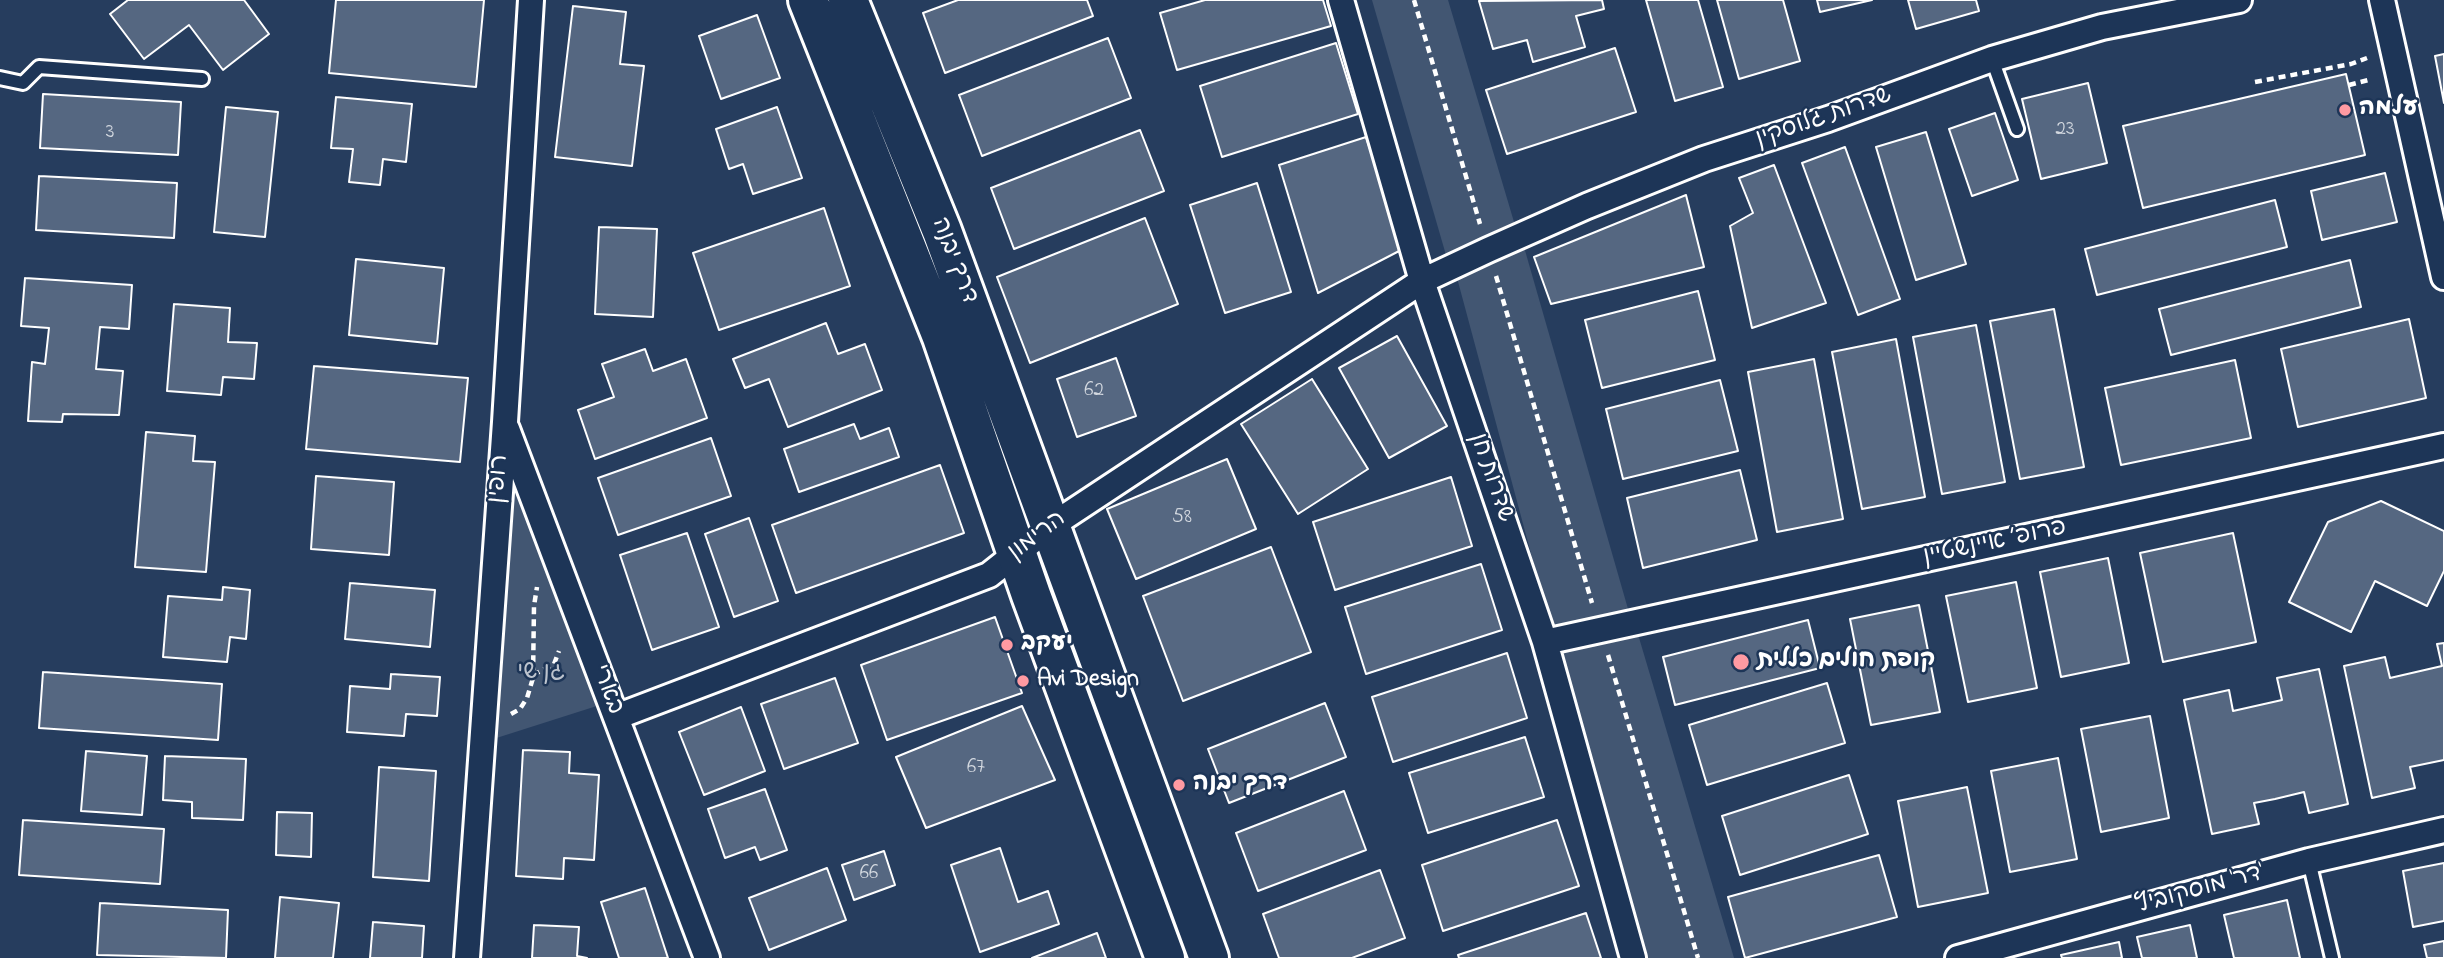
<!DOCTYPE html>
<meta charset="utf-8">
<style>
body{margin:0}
canvas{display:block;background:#263d5e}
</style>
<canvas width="2444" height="958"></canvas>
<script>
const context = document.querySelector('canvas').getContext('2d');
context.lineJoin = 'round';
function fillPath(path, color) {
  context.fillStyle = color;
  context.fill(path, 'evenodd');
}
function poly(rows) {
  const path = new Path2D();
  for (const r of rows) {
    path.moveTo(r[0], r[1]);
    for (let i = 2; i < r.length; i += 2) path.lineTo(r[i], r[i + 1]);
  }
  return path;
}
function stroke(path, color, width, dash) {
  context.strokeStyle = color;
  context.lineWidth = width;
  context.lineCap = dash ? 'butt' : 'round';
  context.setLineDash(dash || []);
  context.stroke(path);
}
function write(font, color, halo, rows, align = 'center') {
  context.font = font + ' "Indie Flower","Playpen Sans Hebrew",sans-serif';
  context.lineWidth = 5;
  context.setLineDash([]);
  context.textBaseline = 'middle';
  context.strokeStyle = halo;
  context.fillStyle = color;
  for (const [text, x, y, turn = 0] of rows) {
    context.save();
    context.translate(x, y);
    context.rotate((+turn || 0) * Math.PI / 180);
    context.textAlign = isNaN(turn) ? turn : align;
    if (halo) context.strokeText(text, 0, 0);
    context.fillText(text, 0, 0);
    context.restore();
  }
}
const green = poly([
 [1372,0,1448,0,1514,222,1446,255],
 [1524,247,1628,609,1551,628,1456,274],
 [509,456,603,704,487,741],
 [1637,631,1734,958,1646,958,1555,650]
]);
const building = poly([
 [128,0,244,0,269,34,223,70,189,25,144,59,110,14,128,0],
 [336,0,484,0,476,87,329,73,336,0],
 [958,0,1087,0,1093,16,945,73,923,13,958,0],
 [1205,0,1323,0,1331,26,1177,70,1160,13,1205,0],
 [1602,0,1604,9,1576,16,1585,47,1533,62,1527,40,1493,49,1479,1,1602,0],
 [1646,0,1698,0,1723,87,1675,101,1646,0],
 [1717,0,1783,0,1800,61,1739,79,1717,0],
 [1817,0,1872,0,1820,12,1817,0],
 [1908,0,1976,0,1979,11,1916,29,1908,0],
 [573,6,626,12,620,64,644,66,632,166,555,157,573,6],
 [757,15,780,78,721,99,699,36,757,15],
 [1108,38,1131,98,982,156,959,95,1108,38],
 [1336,43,1358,114,1222,157,1200,86,1336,43],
 [1615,48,1636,112,1507,154,1486,90,1615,48],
 [2444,54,2444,103,2435,56,2444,54],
 [2346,74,2365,155,2143,208,2123,126,2346,74],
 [2088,83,2107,163,2041,179,2022,99,2088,83],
 [43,94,181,102,178,155,40,148,43,94],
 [336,97,412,104,406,162,383,159,380,185,349,182,353,149,331,148,336,97],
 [226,107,278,112,265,237,214,232,226,107],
 [777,107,802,178,753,194,743,164,729,169,716,129,777,107],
 [1995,113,2018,180,1972,196,1949,129,1995,113],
 [1140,130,1164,191,1014,249,991,188,1140,130],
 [1926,132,1966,264,1916,280,1876,147,1926,132],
 [1366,137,1403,249,1318,293,1279,165,1366,137],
 [1845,147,1900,299,1858,315,1802,163,1845,147],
 [1774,165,1826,303,1752,328,1730,226,1753,213,1739,178,1774,165],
 [2385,173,2397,222,2322,240,2311,191,2385,173],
 [39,176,177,183,174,238,36,230,39,176],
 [1257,183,1291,292,1225,313,1190,205,1257,183],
 [1686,195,1704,267,1551,304,1534,257,1686,195],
 [2275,200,2287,247,2097,295,2085,249,2275,200],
 [824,208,850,286,719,330,693,253,824,208],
 [1145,218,1178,304,1030,363,997,277,1145,218],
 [599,227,657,229,653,317,595,314,599,227],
 [356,259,444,268,437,344,349,335,356,259],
 [2350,260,2361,307,2171,355,2159,309,2350,260],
 [25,278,132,285,129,329,100,327,96,369,123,371,119,415,63,414,62,422,28,421,32,362,45,364,49,328,21,326,25,278],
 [1698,291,1715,360,1602,388,1585,320,1698,291],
 [174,304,230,308,228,342,257,343,254,379,223,377,221,395,167,391,174,304],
 [2054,309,2084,467,2020,479,1990,321,2054,309],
 [2409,319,2426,398,2298,427,2281,349,2409,319],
 [826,323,838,354,865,344,882,390,788,427,769,379,745,388,733,359,826,323],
 [1976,325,2005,482,1942,494,1913,337,1976,325],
 [1397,336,1447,426,1389,458,1339,368,1397,336],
 [1896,339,1925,497,1862,509,1832,352,1896,339],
 [645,349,653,371,686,359,707,418,595,459,578,410,614,397,602,364,645,349],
 [1116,358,1136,416,1077,437,1057,379,1116,358],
 [1814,359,1843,519,1777,532,1748,372,1814,359],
 [2235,360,2251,438,2121,465,2105,388,2235,360],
 [314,366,468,378,460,462,306,449,314,366],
 [1312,379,1368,469,1298,514,1241,424,1312,379],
 [1720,380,1738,451,1623,479,1606,409,1720,380],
 [854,424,860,439,889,428,899,457,799,492,784,449,854,424],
 [146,432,195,436,193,461,215,462,206,572,135,567,146,432],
 [711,438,731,496,618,535,598,478,711,438],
 [1227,459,1256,529,1136,579,1107,509,1227,459],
 [940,465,964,533,796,593,772,525,940,465],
 [1740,470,1757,540,1643,568,1627,498,1740,470],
 [316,476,394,482,389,555,311,549,316,476],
 [1451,477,1472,546,1335,590,1313,522,1451,477],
 [2381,501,2444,531,2444,571,2427,606,2375,581,2351,632,2289,602,2328,522,2381,501],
 [749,518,778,601,734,617,705,534,749,518],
 [687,533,719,627,652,650,620,555,687,533],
 [2233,533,2256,642,2163,662,2140,553,2233,533],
 [1271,547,1311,652,1183,701,1143,596,1271,547],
 [2108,558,2129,663,2061,677,2040,572,2108,558],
 [1481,564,1502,630,1366,674,1345,607,1481,564],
 [2016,582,2037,688,1968,702,1946,596,2016,582],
 [350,583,435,590,430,647,345,639,350,583],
 [223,587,250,590,246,639,230,637,227,662,163,657,168,596,222,600,223,587],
 [1919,605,1940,712,1871,725,1850,619,1919,605],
 [995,617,1022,693,887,740,861,665,995,617],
 [1808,620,1820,668,1675,705,1663,657,1808,620],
 [2444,643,2444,760,2410,767,2415,788,2372,798,2344,666,2385,657,2390,678,2442,666,2437,644,2444,643],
 [1507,653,1527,718,1393,762,1372,697,1507,653],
 [2319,669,2348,804,2309,813,2304,792,2275,799,2254,803,2259,824,2212,834,2184,700,2229,690,2233,711,2282,700,2277,678,2319,669],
 [43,672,222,684,218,740,39,728,43,672],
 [391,674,440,677,437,716,406,714,404,736,347,732,350,686,390,689,391,674],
 [835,678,858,743,784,769,761,704,835,678],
 [1827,683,1845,743,1707,785,1689,725,1827,683],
 [1325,703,1346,757,1229,803,1208,749,1325,703],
 [1022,706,1055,780,926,828,896,757,1022,706],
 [741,707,765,771,704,795,679,732,741,707],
 [2150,716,2169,818,2101,832,2081,729,2150,716],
 [1525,737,1544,797,1428,833,1409,773,1525,737],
 [523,750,570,752,569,773,599,775,594,860,564,858,563,879,516,876,523,750],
 [86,751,147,756,142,815,81,811,86,751],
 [165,756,246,759,243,820,192,818,192,802,163,800,165,756],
 [2058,758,2077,859,2010,872,1991,771,2058,758],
 [379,767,436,771,429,881,373,877,379,767],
 [1849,775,1868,834,1740,875,1722,816,1849,775],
 [1967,787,1988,893,1918,907,1898,801,1967,787],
 [765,789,787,850,760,860,755,847,725,858,708,809,765,789],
 [1344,791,1366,850,1258,891,1236,833,1344,791],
 [277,812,312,813,311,857,276,855,277,812],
 [23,820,164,829,160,884,19,875,23,820],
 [1557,820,1579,886,1443,931,1422,865,1557,820],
 [1000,848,1018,902,1048,891,1059,924,980,952,951,865,1000,848],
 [884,851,895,885,854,900,842,865,884,851],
 [1879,855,1897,917,1745,958,1728,897,1879,855],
 [2444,863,2444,921,2413,927,2403,871,2444,863],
 [827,868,846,920,769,950,749,898,827,868],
 [1380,870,1405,938,1352,958,1279,958,1263,914,1380,870],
 [645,888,668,958,619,958,601,902,645,888],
 [280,897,339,903,333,958,275,958,280,897],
 [2287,900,2300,958,2234,958,2224,915,2287,900],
 [100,903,228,910,226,958,97,955,100,903],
 [1586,913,1601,958,1459,958,1458,955,1586,913],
 [373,922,424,926,422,958,370,958,373,922],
 [534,925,579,927,577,956,587,958,532,958,534,925],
 [2190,925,2197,958,2142,958,2137,937,2190,925],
 [1097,933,1106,958,1032,958,1097,933],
 [2444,941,2444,958,2427,958,2424,945,2444,941],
 [2119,942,2122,958,2062,958,2061,955,2119,942]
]);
const path = poly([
 [1414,0,1480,224],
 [2255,82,2351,64,2367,58],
 [2349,85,2372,79],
 [1496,276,1592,603],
 [1608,655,1698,958],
 [533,675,554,664,559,651],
 [511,714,520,709,527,698,533,678,534,606,537,587]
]);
const service = poly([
 [1992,59,2017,129],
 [0,78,23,83,39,67,202,79],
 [2309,861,2332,958]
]);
const minor = poly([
 [1341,0,1422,281,1545,642,1633,958],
 [2382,0,2444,277],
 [507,429,707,958],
 [1545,642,2444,446],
 [616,717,989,575,1051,526,1422,281,1488,250,1587,206,1704,159,1828,119,1992,59,2102,27,2239,0],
 [467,958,505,422,531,0],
 [1958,958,2309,861,2444,830]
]);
const primary = poly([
 [808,0,942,337,1031,595,1165,958],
 [848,0,942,231,1209,958]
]);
const markers = [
 [2345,110,7,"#ff9aa2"],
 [1007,645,7,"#ff9aa2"],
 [1741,662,9,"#ff9aa2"],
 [1023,681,7,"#ff9aa2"],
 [1179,785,7,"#ff9aa2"]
];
const numberNames = [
 ["23",2065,131],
 ["3",110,134],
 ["62",1094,392],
 ["58",1182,519],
 ["67",976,769],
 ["66",869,875]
];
const poiNames = [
 ["עלמה",2359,110],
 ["יעקב",1021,645],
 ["קופת חולים כללית",1757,662],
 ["Avi Design",1037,681],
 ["דרך יבנה",1193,785]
];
const streetNames = [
 ["שדרות גלוסקין",1824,119,-19],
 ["דרך יבנה",953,261,69],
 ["שדרות חן",1490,478,71],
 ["רופין",500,479,-86],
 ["הרימון",1038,537,-37],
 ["פרופ׳ איינשטיין",1995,544,-12],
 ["בארי",606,690,69],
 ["דר' מוסקוביץ'",2200,891,-15]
];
const parkNames = [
 ["גן שי",541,674]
];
fillPath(green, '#425672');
fillPath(building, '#556781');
stroke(building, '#fff', 2);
stroke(service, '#fff', 18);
stroke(minor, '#fff', 30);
stroke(primary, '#fff', 44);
stroke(path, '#fff', 4.5, [7, 5]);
stroke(service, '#1d3557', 12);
stroke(minor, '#1d3557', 24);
stroke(primary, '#1d3557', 38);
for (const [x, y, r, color] of markers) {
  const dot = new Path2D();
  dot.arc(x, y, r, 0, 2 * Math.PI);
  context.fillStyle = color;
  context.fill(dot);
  stroke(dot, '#1d3557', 2.5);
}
write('21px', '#d4d9e0', null, numberNames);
write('bold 24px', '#fff', '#1d3557', poiNames, 'left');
write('24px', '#fff', '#1d3557', streetNames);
write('24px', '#bdc4ce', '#1d3557', parkNames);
</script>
